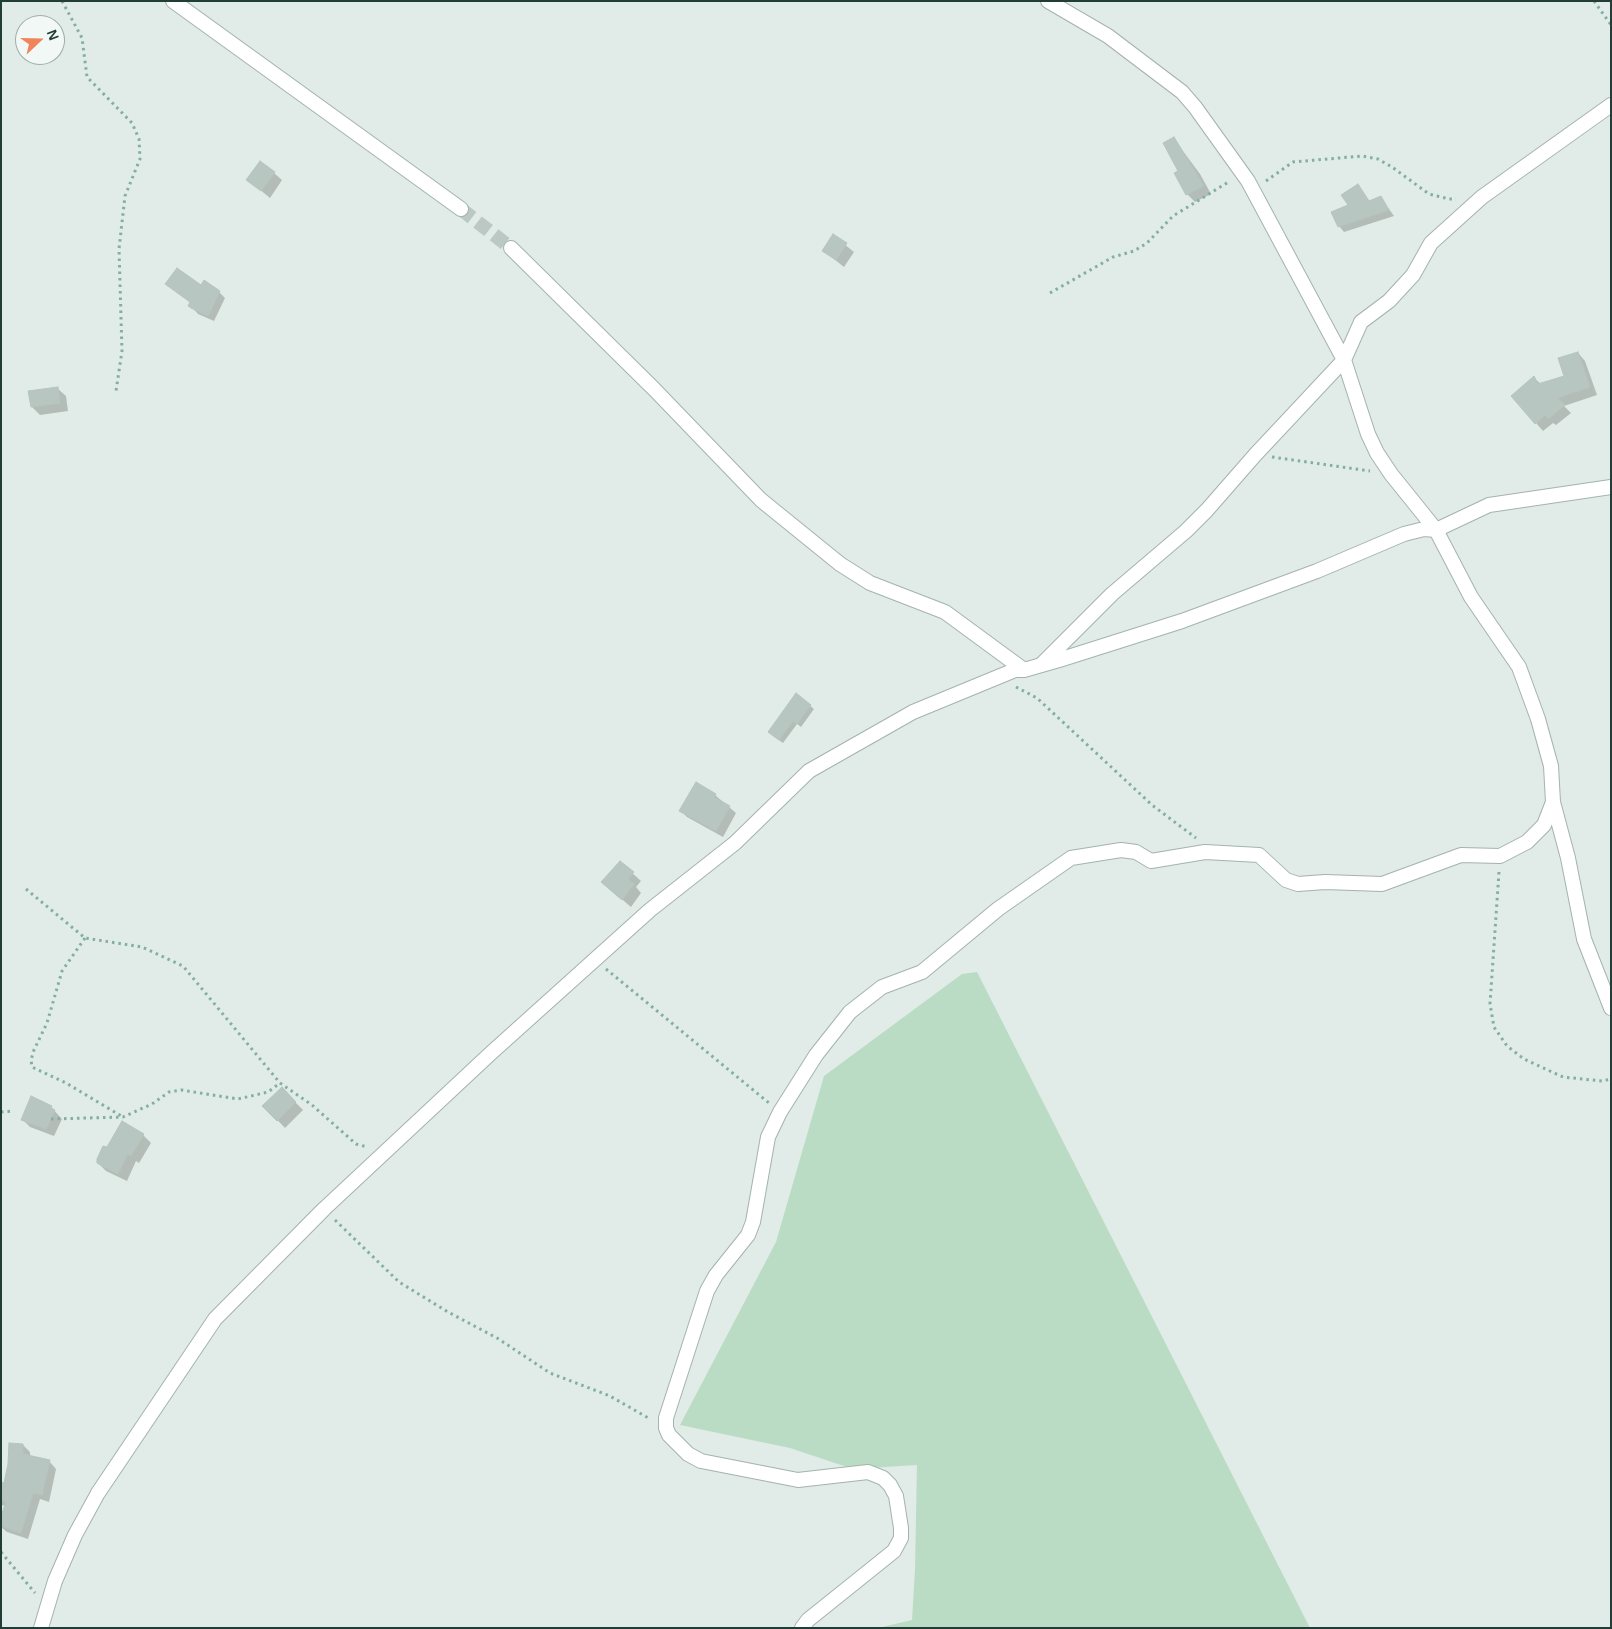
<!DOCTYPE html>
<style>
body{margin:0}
#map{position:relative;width:1612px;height:1629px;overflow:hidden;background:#e1ebe7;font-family:Arial,sans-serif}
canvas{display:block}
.frame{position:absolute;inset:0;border:2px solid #223c36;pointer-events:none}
.north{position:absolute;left:15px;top:15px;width:50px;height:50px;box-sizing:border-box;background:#f2f8f5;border:1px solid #9fada9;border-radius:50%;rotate:69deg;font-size:14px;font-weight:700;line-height:20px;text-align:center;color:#223c36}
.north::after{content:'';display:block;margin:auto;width:18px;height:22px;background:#f0845b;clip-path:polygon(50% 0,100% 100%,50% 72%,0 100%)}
</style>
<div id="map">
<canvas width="1612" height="1629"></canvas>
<div class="frame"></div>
<div class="north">N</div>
</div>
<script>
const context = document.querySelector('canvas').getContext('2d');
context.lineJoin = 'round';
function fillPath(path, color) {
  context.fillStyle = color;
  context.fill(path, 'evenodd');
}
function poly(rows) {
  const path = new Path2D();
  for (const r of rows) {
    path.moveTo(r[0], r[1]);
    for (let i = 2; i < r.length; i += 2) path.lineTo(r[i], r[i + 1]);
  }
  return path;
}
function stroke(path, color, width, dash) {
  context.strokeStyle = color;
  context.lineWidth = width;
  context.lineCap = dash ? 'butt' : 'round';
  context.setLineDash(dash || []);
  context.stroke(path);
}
const green = poly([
 [977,972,1310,1628,878,1628,912,1620,915,1570,917,1465,853,1469,790,1448,680,1425,776,1242,824,1076,962,974]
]);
const shadow = poly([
 [1174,139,1200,174,1211,194,1195,202,1187,194,1179,172],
 [274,173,282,180,270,198,248,180],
 [1358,185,1370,202,1381,198,1394,216,1344,232,1339,226],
 [833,235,854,252,844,267,824,251],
 [201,287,219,292,225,298,214,321,198,314,190,305,191,303,173,289],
 [1578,353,1585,361,1597,395,1564,406,1571,413,1556,425,1553,423,1543,431,1536,423,1534,378,1541,384,1565,377],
 [58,389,66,396,68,411,40,415,32,407],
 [796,695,814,709,801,727,797,724,783,743,773,736],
 [715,795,736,813,723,837,687,817,681,811],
 [620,862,641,881,636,887,641,893,631,907,611,890],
 [282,1089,303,1110,285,1128,264,1106],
 [51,1107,62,1119,54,1136,30,1127,22,1119],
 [143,1135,151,1143,139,1163,136,1161,127,1181,106,1171,98,1163],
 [23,1445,30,1452,30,1457,49,1461,56,1469,49,1502,40,1499,28,1539,7,1532,1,1527,6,1506,1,1505,1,1483,5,1484]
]);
const building = poly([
 [1174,137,1204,186,1186,195,1174,173,1178,171,1163,143,1174,137],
 [260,161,275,172,261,191,246,180,260,161],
 [1358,184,1369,201,1381,196,1389,210,1338,227,1331,212,1348,205,1341,195,1358,184],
 [833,234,847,243,836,260,822,251,833,234],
 [177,268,201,285,204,280,220,291,208,316,191,308,188,306,190,302,165,284,177,268],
 [1578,352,1590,387,1557,398,1565,405,1548,419,1545,415,1535,424,1511,396,1534,376,1538,384,1564,376,1558,358,1578,352],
 [58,387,60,403,31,407,28,391,58,387],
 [796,693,811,705,797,724,793,721,779,740,768,732,796,693],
 [696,782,716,794,714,797,730,806,716,831,679,811,696,782],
 [620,861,634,872,628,879,634,884,622,900,601,882,620,861],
 [282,1087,296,1102,277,1121,262,1106,282,1087],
 [31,1096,52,1106,51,1108,55,1110,46,1129,21,1120,31,1096],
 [122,1121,144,1134,131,1156,128,1154,118,1174,97,1163,97,1159,103,1146,107,1147,122,1121],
 [9,1443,23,1444,23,1454,50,1460,42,1495,33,1493,21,1533,1,1526,1,1516,6,1502,1,1500,1,1482,4,1483,8,1464,9,1443]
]);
const minorTunnel = poly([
 [461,209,511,248]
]);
const path = poly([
 [62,1,82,38,87,77,132,123,139,139,140,159,125,196,119,249,122,351,116,391],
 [1594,1,1611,25],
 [1266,181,1293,162,1362,156,1378,159,1392,167,1429,194,1449,199,1456,199],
 [1050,293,1113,257,1134,251,1147,243,1173,216,1230,181],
 [1272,457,1370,471],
 [1016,687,1037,698,1152,805,1196,838],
 [1499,872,1490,1004,1494,1027,1507,1046,1524,1059,1563,1077,1602,1081,1611,1079],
 [26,889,85,938,142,947,183,966,280,1083,312,1105,356,1144,367,1147],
 [85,938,62,971,47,1023,34,1050,31,1060,32,1067,66,1083,123,1117],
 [606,969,769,1103],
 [1,1112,13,1111],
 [51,1119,123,1117,152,1104,169,1092,181,1090,238,1099,268,1092,280,1083],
 [335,1220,399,1282,448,1312,497,1338,550,1373,610,1396,650,1419],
 [1,1552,35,1593]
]);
const minor = poly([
 [173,1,461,209],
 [511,248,654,389,761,500,840,564,870,583,945,612,1024,670],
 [1042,664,1112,594,1186,531,1207,510,1255,455,1344,360,1361,322,1389,301,1413,275,1431,243,1482,197,1611,105],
 [1553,802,1568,858,1584,939,1611,1008],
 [41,1628,55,1581,75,1535,98,1493,215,1319,324,1209,491,1053,650,910,735,843,809,771,913,712,1015,670,1024,670,1059,660,1182,621,1317,571,1404,534,1424,529,1436,530,1489,505,1611,487],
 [802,1628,808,1620,894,1551,901,1538,901,1528,896,1496,890,1485,883,1478,868,1472,798,1480,701,1461,688,1454,669,1435,666,1428,666,1418,707,1291,716,1275,748,1235,753,1222,768,1137,780,1112,816,1055,850,1012,882,987,922,972,998,909,1071,858,1121,850,1136,852,1151,861,1205,852,1259,855,1286,880,1298,884,1325,882,1382,884,1461,855,1500,856,1527,842,1544,825,1553,802,1551,766,1538,719,1519,667,1471,597,1436,530,1391,474,1377,453,1368,434,1344,360,1248,181,1195,107,1182,92,1108,36,1048,1]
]);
fillPath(green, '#badcc4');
fillPath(shadow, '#0003');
fillPath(building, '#b7c6c0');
stroke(building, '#b4c5be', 1);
stroke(minorTunnel, '#bbc8c4', 14, [14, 7]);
stroke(minor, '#a4b3ae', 16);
stroke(path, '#82afa2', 3, [2.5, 4]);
stroke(minor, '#fff', 14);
</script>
